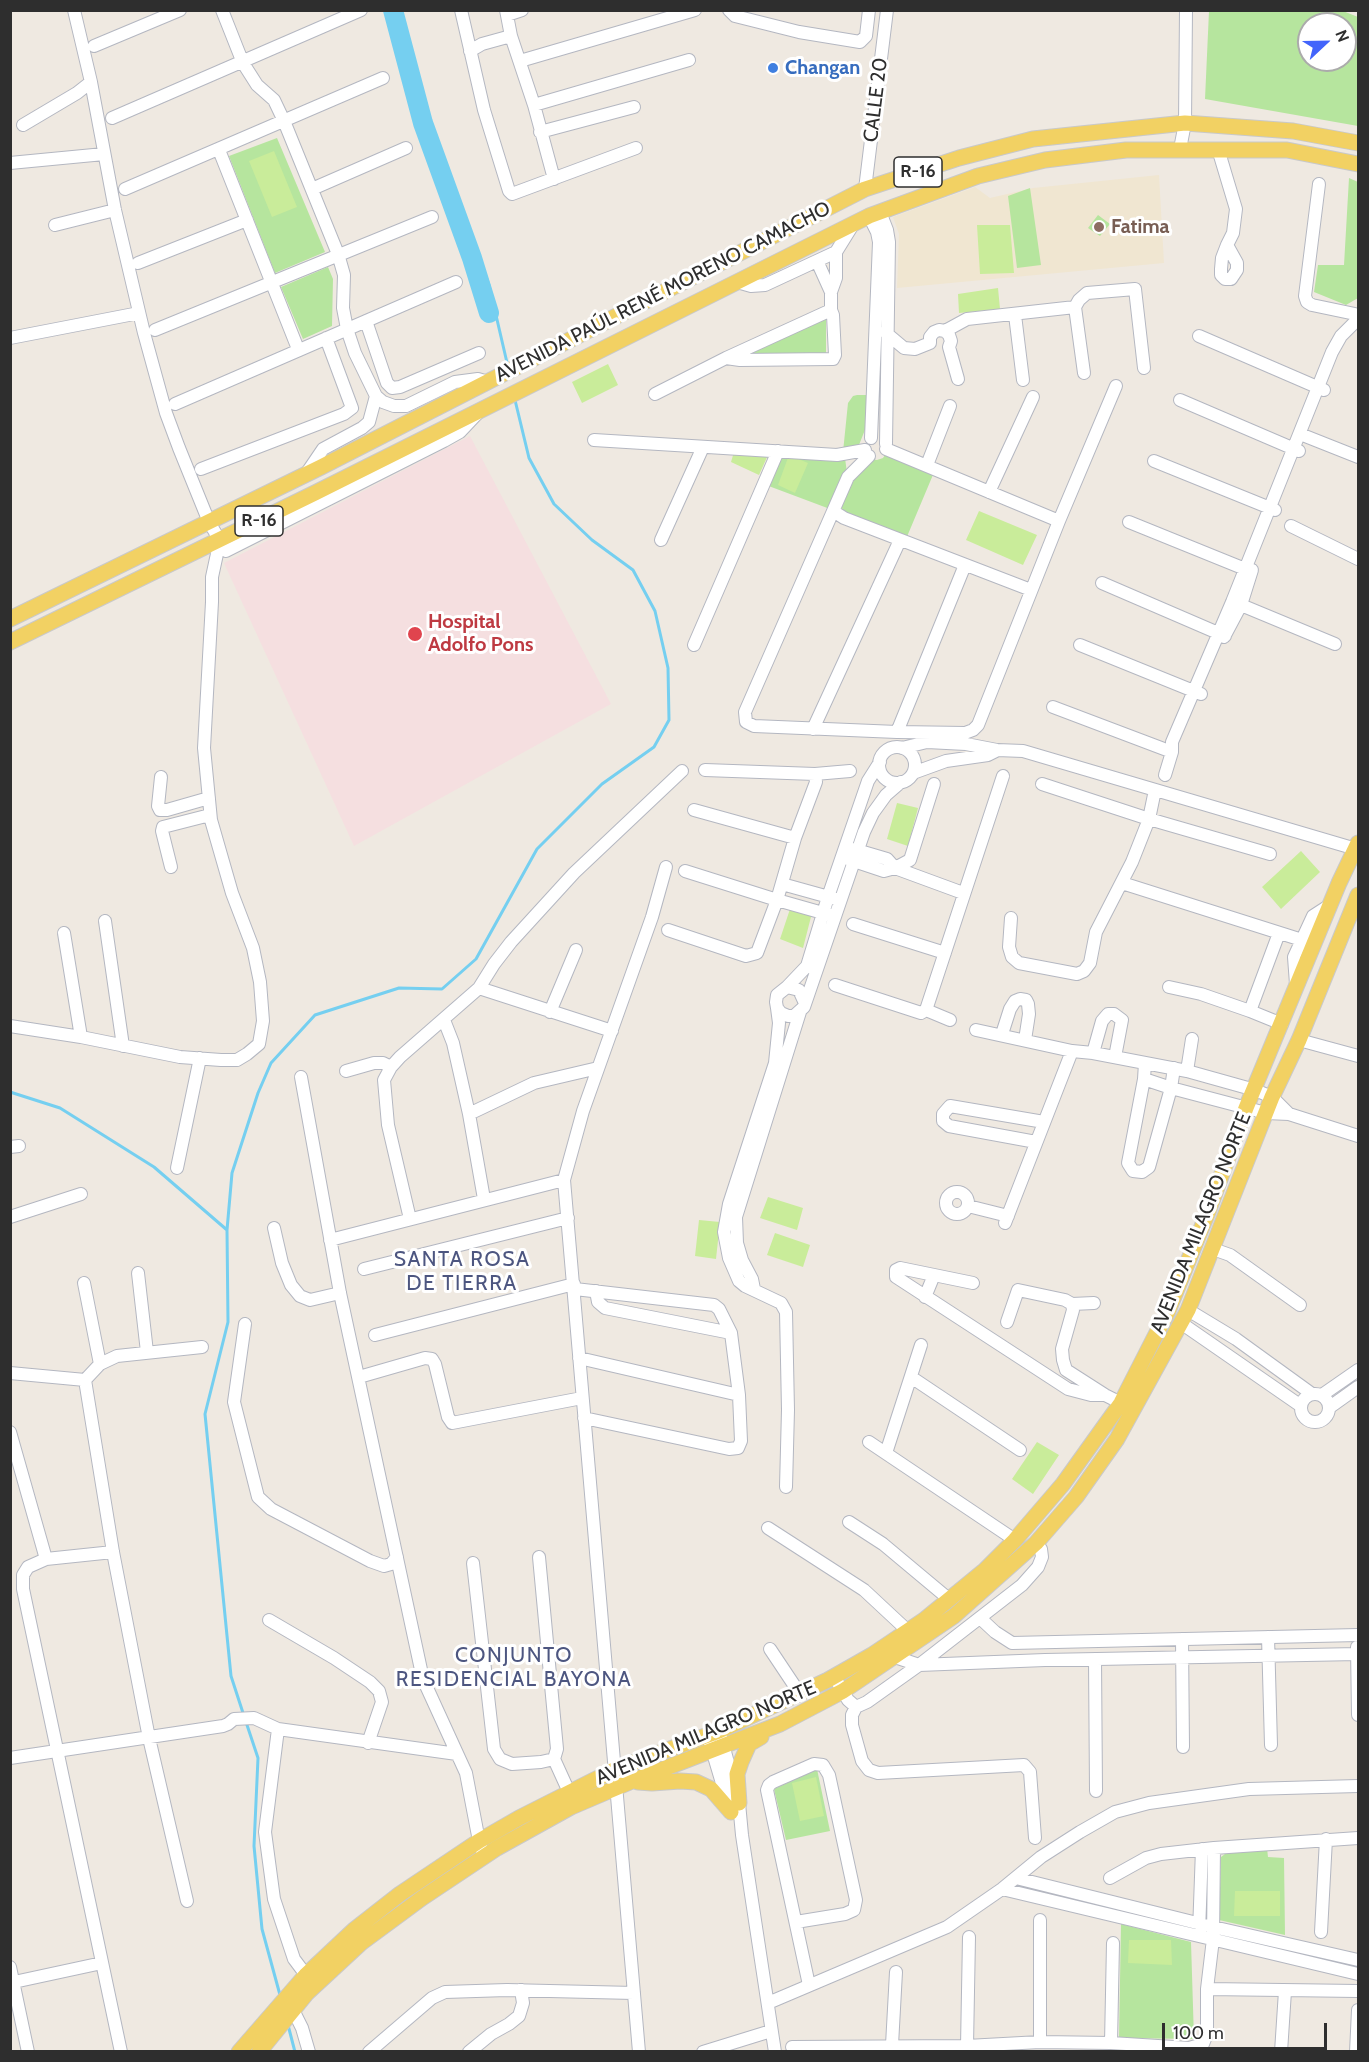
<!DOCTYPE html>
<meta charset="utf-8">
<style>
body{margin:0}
#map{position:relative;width:1369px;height:2062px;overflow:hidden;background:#efe9e1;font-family:Cabin,sans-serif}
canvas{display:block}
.frame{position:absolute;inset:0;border:12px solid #2e2e2e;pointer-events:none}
.north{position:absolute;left:1297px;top:12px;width:60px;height:60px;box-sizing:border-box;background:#fff;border:2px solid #ababab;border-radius:50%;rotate:68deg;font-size:16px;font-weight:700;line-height:24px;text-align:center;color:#2e2e2e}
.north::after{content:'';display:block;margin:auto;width:21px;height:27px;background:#4264fb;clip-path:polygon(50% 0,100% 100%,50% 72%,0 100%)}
.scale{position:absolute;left:1162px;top:2023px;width:165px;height:27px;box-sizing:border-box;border:3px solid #2e2e2e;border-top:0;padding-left:8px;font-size:18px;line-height:21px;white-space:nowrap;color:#2e2e2e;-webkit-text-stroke:4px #fff;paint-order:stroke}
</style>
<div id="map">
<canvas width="1369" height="2062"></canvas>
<div class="frame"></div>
<div class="north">N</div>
<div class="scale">100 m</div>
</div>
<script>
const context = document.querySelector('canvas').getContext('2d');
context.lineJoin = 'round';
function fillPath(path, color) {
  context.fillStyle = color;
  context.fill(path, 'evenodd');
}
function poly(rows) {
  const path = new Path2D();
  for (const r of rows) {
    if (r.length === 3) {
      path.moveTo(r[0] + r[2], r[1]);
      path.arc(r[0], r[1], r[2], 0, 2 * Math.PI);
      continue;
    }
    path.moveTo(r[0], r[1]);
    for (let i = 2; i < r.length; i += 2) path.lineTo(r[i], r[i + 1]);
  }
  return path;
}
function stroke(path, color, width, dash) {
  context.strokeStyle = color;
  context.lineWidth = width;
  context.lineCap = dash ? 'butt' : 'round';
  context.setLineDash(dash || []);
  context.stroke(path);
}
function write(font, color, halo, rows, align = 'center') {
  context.font = font + ' Cabin,sans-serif';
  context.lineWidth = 6;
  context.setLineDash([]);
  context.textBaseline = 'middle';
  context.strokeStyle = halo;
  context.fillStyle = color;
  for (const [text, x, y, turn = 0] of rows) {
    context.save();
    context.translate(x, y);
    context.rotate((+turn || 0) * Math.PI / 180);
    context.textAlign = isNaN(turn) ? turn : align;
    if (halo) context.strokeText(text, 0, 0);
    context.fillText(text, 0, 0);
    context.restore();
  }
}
const education = poly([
 [1159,175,1164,263,897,288,899,234,893,217,975,187,990,198,1033,188]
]);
const medical = poly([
 [470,436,611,704,354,846,224,563]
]);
const green = poly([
 [1343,11,1358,17,1358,126,1205,99,1209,11],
 [1309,24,1345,24,1345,60,1309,60],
 [277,138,325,252,275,273,229,156],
 [1349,178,1358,182,1358,298,1346,305,1314,292,1318,265,1344,265],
 [1030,188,1041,265,1017,268,1008,196],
 [1098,215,1110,224,1100,236,1088,228],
 [328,267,333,279,332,326,303,339,281,287],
 [826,316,826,354,746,354],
 [857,395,873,395,872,412,857,450,843,452,848,403,853,396],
 [780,451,845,458,847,473,830,509,766,485],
 [887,452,935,470,906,539,846,516,839,503,850,479,869,459,877,460,883,458],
 [817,1769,830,1831,786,1840,774,1789],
 [1267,1848,1268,1857,1284,1858,1285,1935,1219,1920,1221,1857,1229,1851],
 [1121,1924,1191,1942,1194,2039,1119,2038]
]);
const pitch = poly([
 [274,151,297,207,272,217,249,161],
 [977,225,1010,225,1014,273,980,274],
 [998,288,1000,309,959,313,958,294],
 [608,364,618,385,582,403,572,382],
 [734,452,768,455,759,475,731,462],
 [789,455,808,463,795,493,778,485],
 [979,511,1037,535,1023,565,966,540],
 [897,803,918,808,908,846,887,839],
 [1301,851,1320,872,1281,909,1262,887],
 [791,906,812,913,803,948,780,939],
 [768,1197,803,1208,797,1230,760,1218],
 [699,1220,720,1222,716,1259,695,1256],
 [775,1233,810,1245,803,1267,767,1255],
 [1037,1442,1059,1455,1033,1494,1012,1479],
 [816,1777,824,1816,800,1821,792,1783],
 [1235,1891,1280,1891,1280,1916,1234,1916],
 [1129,1940,1171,1940,1172,1965,1128,1963]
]);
const stream = poly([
 [399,10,428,122,489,285,508,367],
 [10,1092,60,1108,154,1167,227,1230],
 [244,1716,231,1676,205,1414,228,1322,227,1230,232,1173,258,1093,271,1063,315,1015,399,988,442,989,476,959,537,849,602,784,654,747,669,720,668,668,655,611,633,570,592,540,554,504,529,458,515,400],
 [246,1722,258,1758,254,1846,262,1929,280,1995],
 [288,2025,295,2052]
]);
const river = poly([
 [393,10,423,123,472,258,489,313]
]);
const minor = poly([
 [74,10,91,82,115,210,144,333,166,413,179,448,209,522,226,551,444,441,460,432,477,414],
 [222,10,243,63,257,85,274,100,284,121,338,254,344,275,343,308,347,329,355,353,376,396,383,402,394,406,406,406,455,382,478,379,488,382],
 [461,10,484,110,509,191,512,194,636,148],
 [506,10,511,36,534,105,554,179],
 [729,10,735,16,799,32,860,42,866,36,869,10],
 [507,15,522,10],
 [94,46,180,10],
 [470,51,482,44,511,36],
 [520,61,695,10],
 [534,105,689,60],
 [112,118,361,10],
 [23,125,77,93,91,82],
 [540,132,634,107],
 [1180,149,1185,123,1186,10],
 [1218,149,1236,209,1233,233,1227,245,1222,258,1221,269,1221,275,1225,279,1231,279,1237,270,1237,263,1227,245],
 [219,150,298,349],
 [10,163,104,154],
 [1319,184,1305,296,1307,302,1312,305,1355,314],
 [125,189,383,78],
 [312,189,406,148],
 [865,189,887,10],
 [880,212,887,230,889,242,886,444],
 [869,216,877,232,879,242,871,438],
 [55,225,115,210],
 [817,261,831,292],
 [138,263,247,220],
 [737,282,751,286,765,285,836,252,854,223],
 [1075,307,1084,373],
 [1015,315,1023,380],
 [366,321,387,383,392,388,400,387,479,353],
 [155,330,432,217],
 [945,331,949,335,951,341,949,347,958,379],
 [885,332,904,348,915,349,930,343],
 [1199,336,1324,390],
 [10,338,139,313],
 [930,343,930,337,934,332,939,330,945,331,967,319,1075,307,1079,300,1087,293,1135,289,1144,368],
 [726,358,740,360,833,359,835,355,833,315,831,310,831,292,836,278,836,252],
 [655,394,726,358,831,310],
 [1180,400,1299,451],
 [175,404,456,282],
 [1300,434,1358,457],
 [594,440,837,455,865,450],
 [886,449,1059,521],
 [869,456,848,477,745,712,746,722,754,726,897,732,965,733,973,730,978,725,1059,521,1116,386],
 [1154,461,1275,510],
 [927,465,950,406],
 [201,469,344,414,352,408,326,338],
 [306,474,323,449,362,428,369,422,376,396],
 [989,492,1033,397],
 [833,511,844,518,1031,590],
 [1129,522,1250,571],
 [1291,526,1358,559],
 [661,540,703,447],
 [1102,583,1225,636],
 [1241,605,1335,644],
 [1224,637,1241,605,1252,570],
 [694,645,778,451],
 [1080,645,1201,694],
 [1053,707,1172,752],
 [813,729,900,540],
 [897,732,965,565],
 [897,765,18],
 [902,748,927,742,966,744,997,750,1023,751,1356,849],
 [705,770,815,774,850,771],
 [913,773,946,761,988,755,996,751],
 [1165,775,1172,752,1172,742,1232,602,1332,352,1341,336,1356,321],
 [161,777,158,806,160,810,167,810,209,798],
 [1042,784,1149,819,1270,854],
 [694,810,795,838],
 [848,859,884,871,895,868,887,859,853,849],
 [171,867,162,831,163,827,210,815],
 [895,868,910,860,934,784],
 [895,868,963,893],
 [685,871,777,900,830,915],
 [1122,883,1302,940],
 [782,884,836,899],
 [1011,918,1009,947,1012,957,1019,963,1077,974,1084,971,1090,963,1096,932,1132,862,1149,819,1155,790],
 [105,921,123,1046],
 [853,924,945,953],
 [668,930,746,956,757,953,777,900,795,838,816,782,815,774],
 [64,933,81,1037],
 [1296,984,1294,957,1313,916,1330,905],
 [835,985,921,1013,926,1010,1003,776],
 [787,987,807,966,828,897,868,781,880,762],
 [1169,987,1201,994,1250,1011,1279,933],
 [479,988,612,1031],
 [804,1001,799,990,787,987,777,995,776,1002,777,1008,781,1013,788,1016,794,1016,804,1007,864,832,873,813,886,795,901,782],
 [777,1008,779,1023,775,1063,729,1204,724,1232,729,1258,739,1281,745,1286,781,1303,786,1312,788,1410,786,1487],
 [926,1010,950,1020],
 [1250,1011,1282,1024],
 [550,1012,576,950],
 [444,1020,453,1043,469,1114,484,1199],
 [10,1026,81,1037,180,1057,221,1060,237,1060,247,1054,259,1044,263,1021,260,982,253,948,232,893,211,820,204,748,212,602,212,577,220,540],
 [976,1030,1072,1051,1093,1053,1187,1071,1255,1090,1272,1097,1289,1114],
 [1002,1034,1010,1009,1015,1001,1020,999,1026,1000,1028,1004,1029,1014,1025,1040],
 [1299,1040,1358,1056],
 [1093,1053,1102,1021,1108,1014,1114,1014,1122,1020,1115,1057],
 [1145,1063,1144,1079,1128,1163,1133,1171,1142,1172,1149,1167,1171,1088,1174,1068],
 [346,1071,374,1063,383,1063,391,1067],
 [1187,1071,1192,1039],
 [301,1077,340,1293,423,1679,466,1773,479,1841,484,1857],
 [1144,1079,1171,1088,1266,1113,1289,1114,1358,1136],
 [469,1114,534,1083,598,1068],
 [1036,1142,949,1126,943,1121,943,1114,950,1106,1044,1122],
 [10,1147,19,1146],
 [177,1168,200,1058],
 [957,1203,11],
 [968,1206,1008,1216],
 [10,1217,81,1194],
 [410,1219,388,1125,384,1080,391,1067,400,1057,479,988,494,964,511,942,574,873,682,771],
 [1005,1223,1072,1051],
 [274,1228,282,1263,291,1285,300,1296,310,1300,340,1293],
 [330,1240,564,1180],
 [1213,1249,1230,1255,1300,1305],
 [364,1269,568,1218],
 [138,1273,147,1352],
 [84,1283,100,1364],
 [973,1283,900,1268,896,1270,896,1277,1068,1389,1091,1395,1105,1395],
 [575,1289,714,1305,719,1309,731,1333,739,1395,741,1441,738,1448,729,1449,584,1418],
 [754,1289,752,1279,742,1260,737,1243,736,1217,800,1012],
 [596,1291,598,1302,605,1308,731,1333],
 [925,1297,934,1275],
 [1072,1304,1094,1303],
 [1188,1310,1236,1339,1312,1394],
 [1007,1322,1018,1290,1065,1300,1072,1304,1073,1310,1062,1349,1063,1360,1066,1370,1105,1395,1121,1403],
 [1181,1323,1301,1406],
 [245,1324,234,1402,258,1497,271,1509,370,1561,384,1566,391,1564,397,1557],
 [375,1335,574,1284],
 [579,1358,739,1395],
 [10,1373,85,1380],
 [359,1377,425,1358,432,1359,435,1364,448,1417,452,1423,582,1398],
 [911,1377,1020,1450],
 [85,1380,113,1552,149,1738,187,1901],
 [85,1380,100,1364,117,1356,202,1347],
 [1315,1408,14],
 [1322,1395,1358,1370],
 [1330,1407,1358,1387],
 [10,1432,46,1559,28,1567,23,1575,23,1589,121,2052],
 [869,1442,1015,1540],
 [886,1453,921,1345],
 [849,1522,883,1544,950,1600],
 [768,1528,864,1590,908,1631],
 [539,1557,557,1749,554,1759,569,1792],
 [46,1559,113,1552],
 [473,1563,494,1749,500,1759,512,1764,541,1762,554,1759],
 [980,1618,995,1632,1012,1643,1358,1635],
 [269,1620,334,1658,370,1682,379,1691,382,1702,368,1743],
 [1268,1637,1271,1745],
 [1182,1639,1183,1747],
 [1357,1647,1358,1715],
 [770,1649,800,1694],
 [895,1657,919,1665,1045,1660,1358,1654],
 [1095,1659,1096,1791],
 [838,1683,848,1700,856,1707,852,1715,852,1725,862,1761,869,1770,878,1773,1024,1765,1030,1772,1035,1838],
 [856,1707,867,1702,919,1665,1022,1585,1038,1567,1042,1557,1041,1549,1036,1543],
 [721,1737,739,1803,742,1835,775,2052],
 [710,1743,730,1810],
 [10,1758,223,1726,228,1724,234,1719,254,1718,278,1729],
 [1016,1878,1213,1927,1358,1960],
 [1110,1878,1146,1858,1161,1854,1214,1848,1358,1838],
 [1002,1889,1358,1974],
 [1040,1920,1040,2042],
 [796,1922,845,1914,854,1910,856,1900,829,1775,823,1765,814,1764,773,1782,769,1785,767,1790,809,1985],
 [1199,1932,1202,1849],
 [1321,1932,1326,1839],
 [10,1967,28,2052],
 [306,1975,294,1959,274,1899,265,1832,278,1729,457,1754],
 [14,1982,102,1963],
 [1207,1989,1358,1991],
 [768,2003,947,1927,1002,1889,1041,1857,1080,1832,1115,1812,1149,1803,1249,1789,1358,1786],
 [293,2010,302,2028,309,2052],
 [1111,2043,1113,1943],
 [1203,2044,1207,2034,1207,1989,1213,1939,1214,1848],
 [892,2045,896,1972],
 [967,2046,969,1937],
 [792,2047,967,2046,1040,2042,1111,2043,1189,2048,1203,2044],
 [369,2052,432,1998,445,1992,507,1990,634,1993],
 [469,2052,491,2034,509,2024,519,2016,523,2003,521,1990],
 [639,2052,564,1180,583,1111,652,917,666,867],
 [703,2052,771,2031],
 [1281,2052,1285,1991],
 [1356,2052,1358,2010]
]);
const major = poly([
 [10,619,321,467,865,189,959,158,1033,139,1185,123,1293,131,1358,143],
 [10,642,315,493,869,216,978,176,1045,160,1126,150,1287,150,1358,164],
 [638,1782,652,1783,680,1781,696,1782,711,1789,731,1812],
 [739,1803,737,1774,741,1762,749,1744,761,1737],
 [239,2052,306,1975,354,1930,400,1894,479,1841,519,1818,616,1769,719,1731,828,1680,872,1655,924,1620,985,1570,1015,1540,1063,1484,1121,1403,1168,1311,1208,1212,1246,1108,1339,883,1358,843],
 [259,2052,307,1993,361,1943,422,1898,497,1848,571,1807,632,1781,780,1724,843,1691,954,1616,1036,1543,1076,1497,1117,1439,1188,1310,1272,1097,1299,1040,1358,895]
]);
const markers = [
 [773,68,6,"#3f7fe0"],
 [1099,227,6,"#8d6e63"],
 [415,634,8,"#e0444e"]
];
const shields = [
 [918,172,48],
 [259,521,48]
];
const shieldNames = [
 ["R-16",918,172],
 ["R-16",259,521]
];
const shopNames = [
 ["Changan",785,68]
];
const streetNames = [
 ["CALLE 20",876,100,-83],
 ["AVENIDA PAÚL RENÉ MORENO CAMACHO",663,292,-27],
 ["AVENIDA MILAGRO NORTE",1201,1223,-68],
 ["AVENIDA MILAGRO NORTE",706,1733,-23]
];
const educationNames = [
 ["Fatima",1111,227]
];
const healthNames = [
 ["Hospital",428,622],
 ["Adolfo Pons",428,645]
];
const neighbourhoodNames = [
 ["SANTA ROSA",462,1260],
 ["DE TIERRA",462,1284],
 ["CONJUNTO",514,1656],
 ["RESIDENCIAL BAYONA",514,1680]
];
fillPath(education, '#f0e6d1');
fillPath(medical, '#f5dfe0');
fillPath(green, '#b6e59e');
fillPath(pitch, '#c9ec9a');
stroke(stream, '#75cff0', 3);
stroke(river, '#75cff0', 20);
stroke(minor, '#b4b7c1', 14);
stroke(major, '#c9c9c9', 17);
stroke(minor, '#fff', 12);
stroke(major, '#f2d163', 15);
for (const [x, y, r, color] of markers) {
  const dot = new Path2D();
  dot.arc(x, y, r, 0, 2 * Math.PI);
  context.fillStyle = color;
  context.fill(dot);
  stroke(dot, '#fff', 2);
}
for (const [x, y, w] of shields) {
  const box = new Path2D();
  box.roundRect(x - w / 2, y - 15, w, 30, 4.5);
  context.fillStyle = '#fff';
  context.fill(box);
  stroke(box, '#2e2e2e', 1.5);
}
write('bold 18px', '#2e2e2e', null, shieldNames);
write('bold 20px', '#366cbe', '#fff', shopNames, 'left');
write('20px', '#2e2e2e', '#fff', streetNames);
write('bold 20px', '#785e54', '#fff', educationNames, 'left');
write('bold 20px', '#be3a42', '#fff', healthNames, 'left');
context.letterSpacing = '1.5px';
write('21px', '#4d5680', '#fff', neighbourhoodNames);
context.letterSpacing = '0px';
</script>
